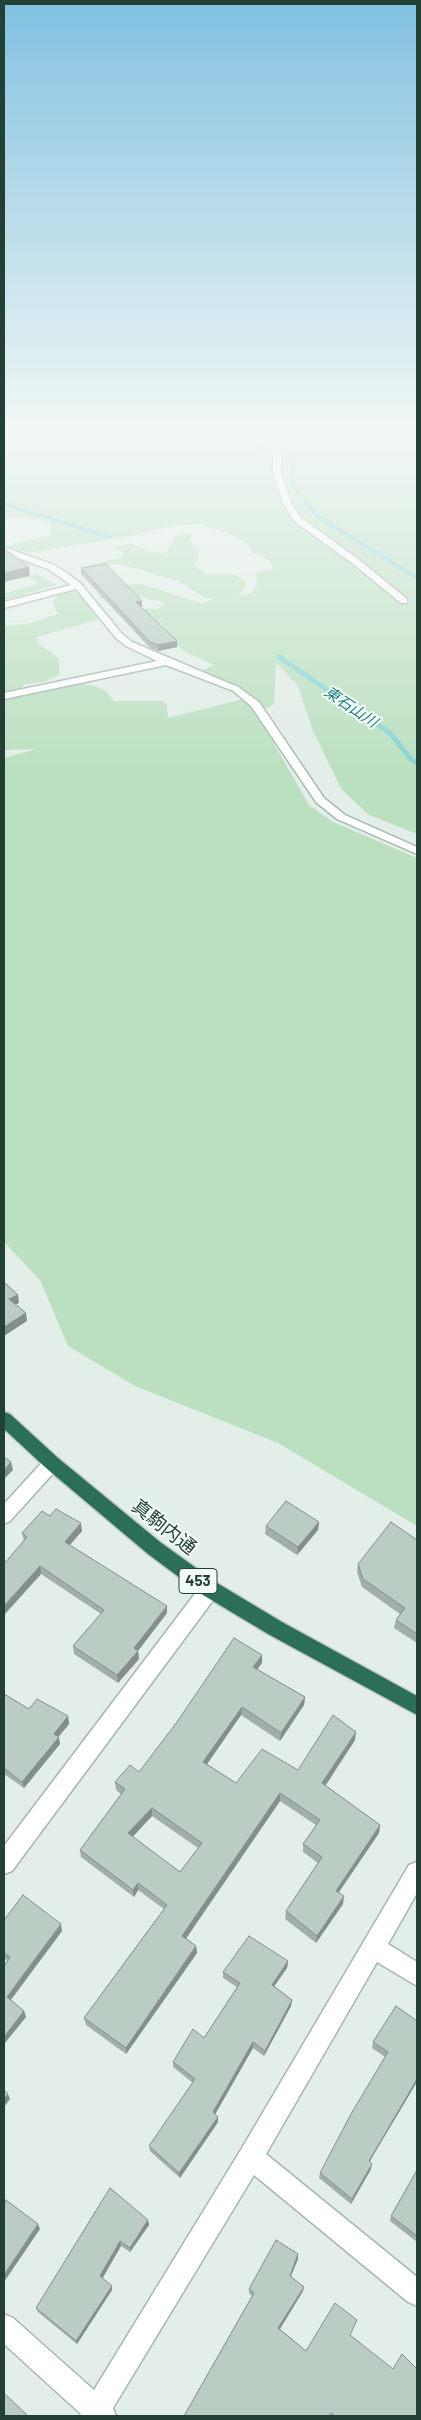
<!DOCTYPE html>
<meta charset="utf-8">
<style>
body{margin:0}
#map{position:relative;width:421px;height:2420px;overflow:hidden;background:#e3eee8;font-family:Barlow,sans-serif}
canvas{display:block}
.frame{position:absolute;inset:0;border:5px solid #224134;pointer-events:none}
</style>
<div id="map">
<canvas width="421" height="2420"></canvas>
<div class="frame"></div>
</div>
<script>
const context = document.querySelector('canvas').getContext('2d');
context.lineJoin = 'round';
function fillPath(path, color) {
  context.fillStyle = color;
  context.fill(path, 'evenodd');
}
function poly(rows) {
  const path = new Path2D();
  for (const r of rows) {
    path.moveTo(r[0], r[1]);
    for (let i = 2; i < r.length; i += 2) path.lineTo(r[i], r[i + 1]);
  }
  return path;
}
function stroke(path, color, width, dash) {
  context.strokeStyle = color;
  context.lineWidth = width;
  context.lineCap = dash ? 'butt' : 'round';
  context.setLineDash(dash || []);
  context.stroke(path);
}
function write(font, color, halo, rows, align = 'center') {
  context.font = font + ' Barlow,"Noto Sans JP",sans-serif';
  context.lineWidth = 4;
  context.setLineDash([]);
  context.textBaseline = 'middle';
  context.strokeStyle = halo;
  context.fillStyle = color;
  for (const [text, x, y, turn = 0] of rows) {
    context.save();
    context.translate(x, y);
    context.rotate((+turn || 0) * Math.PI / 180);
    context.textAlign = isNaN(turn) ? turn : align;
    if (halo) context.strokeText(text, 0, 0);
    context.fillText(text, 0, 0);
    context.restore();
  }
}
const green = poly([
 [4,433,417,433,417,834,369,815,342,790,313,731,298,686,276,663,274,704,268,708,261,708,252,698,206,675,203,670,214,665,183,651,164,632,162,623,147,624,138,617,143,609,158,609,165,605,164,602,134,596,106,600,100,598,100,586,141,584,201,603,214,600,204,597,177,580,162,577,139,569,117,564,99,567,89,565,124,557,121,551,113,547,130,543,148,551,166,554,175,535,191,532,190,541,199,550,199,558,194,565,206,574,233,574,245,580,246,586,239,596,250,594,257,586,256,575,260,571,273,569,269,560,252,552,249,545,233,535,198,524,177,525,125,537,30,553,8,548,15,543,50,536,50,523,29,517,4,518],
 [37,574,57,585,4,600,4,594,39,583,28,577],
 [71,591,77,593,98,615,97,620,37,637,37,642,59,659,59,675,44,682,22,685,24,695,83,684,95,686,106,691,114,701,162,701,167,705,168,718,243,699,253,707,309,805,333,822,417,858,417,1526,278,1443,135,1386,68,1346,40,1280,4,1242,4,758,37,749,4,750,4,626,28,624,57,614,53,601,61,593]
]);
const streamFar1 = poly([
 [263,433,264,449,268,452],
 [284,457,292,462,294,468,292,485,317,516,417,578],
 [4,504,110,537]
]);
const stream = poly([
 [279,657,390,733,410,758,417,763]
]);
const street = poly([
 [273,433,281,433,281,472,291,503,300,517,358,559,407,599,407,603,401,603,352,563,294,521,283,503,273,472,273,433],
 [4,547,54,565,67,573,81,584,122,634,132,642,240,688,239,690,231,690,166,665,4,699,4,693,157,661,126,646,116,638,76,589,4,608,4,602,71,585,48,569,4,553,4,547],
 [52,1456,58,1458,61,1463,58,1468,10,1521,4,1524,4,1504,46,1458,52,1456],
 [210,1581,217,1583,219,1589,217,1595,12,1871,4,1874,4,1846,203,1583,210,1581],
 [417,1862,417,1893,388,1944,417,1962,417,1986,377,1962,266,2154,417,2277,417,2306,408,2302,254,2175,113,2408,116,2416,80,2416,81,2414,4,2344,4,2314,13,2318,94,2390,242,2148,409,1865,417,1862]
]);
const secondary = poly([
 [235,685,259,702,324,798,345,815,417,847,417,854,337,819,316,802,251,706,230,688,235,685]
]);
const highway = poly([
 [4,1412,10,1414,58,1458,160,1542,217,1583,282,1622,417,1696,417,1715,268,1634,203,1595,148,1554,46,1468,4,1429,4,1412]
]);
const wall = poly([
 [81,568,142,606,141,607,177,647,158,651,150,648,81,574],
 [50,1516,82,1531,70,1545,167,1613,138,1651,139,1659,118,1683,74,1654,73,1646,101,1614,41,1574,4,1615,4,1564,24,1541,22,1533],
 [319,1522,318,1530,297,1555,265,1534,266,1526],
 [417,1540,417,1643,394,1628,396,1620,400,1614,362,1587,357,1572,358,1564],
 [262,1663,257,1669,305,1697,304,1705,280,1741,241,1715,207,1764,236,1783,298,1770,355,1740,325,1785,380,1825,379,1833,338,1893,343,1904,316,1943,285,1919,286,1911,318,1863,303,1852,303,1844,316,1825,280,1801,186,1938,196,1946,197,1953,126,2054,86,2025,84,2018,164,1909,138,1890,134,1897,81,1857,80,1850,121,1794,116,1790,115,1782,139,1772],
 [152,1816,198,1848,180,1872,132,1837],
 [4,1694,29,1709,68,1716,69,1724,58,1737,60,1744,24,1788,4,1774],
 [4,1920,62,1931,11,2000,24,2011,26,2017,4,2044,4,1966,8,1961,4,1958],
 [288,1961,287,1968,274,1986,292,2000,291,2006,264,2056,253,2048,215,2114,218,2117,218,2122,180,2178,150,2151,149,2146,193,2083,173,2067,173,2062,204,2038,237,1987,223,1978,223,1972],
 [417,2021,370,2162,371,2169,351,2204,319,2178,320,2173,385,2057,372,2048,373,2042],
 [417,2170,417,2242,390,2221,391,2216],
 [110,2188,148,2220,149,2225,130,2252,121,2246,102,2278,112,2290,77,2344,38,2312,36,2308],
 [298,2254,298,2259,291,2276,303,2291,280,2329,306,2351,355,2324,350,2335,417,2416,184,2416,252,2296,249,2293,249,2289]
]);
const shadedWall = poly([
 [29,567,30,576,4,582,4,573],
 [142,601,142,606,136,608,136,602],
 [177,641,177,647,158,651,158,645],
 [18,1295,19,1303,10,1307,9,1299],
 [26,1313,27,1321,4,1336,4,1327],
 [11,1462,13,1470,4,1479,4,1470],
 [319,1522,318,1530,297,1555,298,1547],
 [81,1523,82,1531,66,1549,65,1542],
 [40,1566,41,1574,4,1615,4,1606],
 [167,1606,167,1613,134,1656,134,1648],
 [138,1651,139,1659,118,1683,117,1675],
 [262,1655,262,1663,253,1675,253,1667],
 [305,1697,304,1705,280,1741,281,1733],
 [242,1707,241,1715,203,1770,203,1762],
 [68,1716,69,1724,55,1741,54,1734],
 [356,1732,355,1740,322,1791,322,1783],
 [59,1737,60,1744,24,1788,22,1782],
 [280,1793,280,1801,183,1943,182,1936],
 [152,1808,152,1816,129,1841,128,1833],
 [380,1825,379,1833,335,1898,336,1891],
 [138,1883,138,1890,134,1897,133,1890],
 [344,1896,343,1904,316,1943,317,1936],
 [61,1924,62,1931,9,2002,7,1997],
 [196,1946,197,1953,126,2054,126,2048],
 [288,1961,287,1968,271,1991,272,1985],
 [292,2000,291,2006,264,2056,265,2051],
 [24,2011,26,2017,4,2044,4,2037],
 [253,2042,253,2048,213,2118,213,2112],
 [417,2079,417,2082,367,2166,369,2161],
 [8,2094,10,2099,4,2107,4,2099],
 [218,2117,218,2122,180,2178,179,2173],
 [372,2164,371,2169,351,2204,352,2199],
 [148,2220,149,2225,130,2252,130,2248],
 [38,2224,40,2229,4,2282,4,2275],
 [120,2241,121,2246,101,2281,100,2276],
 [298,2254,298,2259,289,2280,290,2276],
 [112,2286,112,2290,77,2344,76,2341],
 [304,2287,303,2291,278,2332,278,2328]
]);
const building = poly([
 [4,549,5,549,29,567,4,573,4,549],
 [106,564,142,601,136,602,177,641,158,645,150,642,81,568,106,564],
 [4,1282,18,1295,9,1299,26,1313,4,1327,4,1282],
 [4,1457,11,1462,4,1470,4,1457],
 [286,1501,319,1522,298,1547,266,1526,286,1501],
 [56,1509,81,1523,65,1542,167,1606,134,1648,138,1651,117,1675,73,1646,104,1610,40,1566,4,1606,4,1564,27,1537,22,1533,42,1511,50,1516,56,1509],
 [391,1522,417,1540,417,1634,396,1620,405,1608,363,1579,358,1564,391,1522],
 [234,1638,262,1655,253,1667,305,1697,281,1733,242,1707,203,1762,236,1783,262,1749,298,1770,333,1715,356,1732,322,1783,380,1825,336,1891,344,1896,317,1936,286,1911,322,1857,303,1844,320,1820,280,1793,182,1936,196,1946,126,2048,84,2018,167,1905,138,1883,133,1890,80,1850,125,1789,115,1782,130,1765,139,1772,177,1722,234,1638],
 [152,1808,202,1843,180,1872,128,1833,152,1808],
 [4,1694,29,1709,37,1699,68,1716,54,1734,59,1737,22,1782,4,1768,4,1694],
 [23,1895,61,1924,7,1997,24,2011,4,2037,4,1966,10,1957,4,1953,4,1920,23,1895],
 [249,1936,288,1961,272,1985,292,2000,265,2051,253,2042,213,2112,218,2117,179,2173,149,2146,195,2079,173,2062,193,2029,204,2038,240,1983,223,1972,249,1936],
 [396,2006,417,2021,417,2079,369,2161,372,2164,352,2199,320,2173,351,2114,388,2052,373,2042,396,2006],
 [4,2090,8,2094,4,2099,4,2090],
 [417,2170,417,2236,391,2216,417,2170],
 [110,2188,148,2220,130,2248,120,2241,100,2276,112,2286,76,2341,36,2308,110,2188],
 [6,2200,38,2224,4,2275,4,2204,6,2200],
 [276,2240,298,2254,290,2276,304,2287,278,2328,306,2351,335,2303,357,2320,350,2335,393,2369,402,2354,417,2369,417,2416,335,2416,331,2413,329,2416,184,2416,254,2293,249,2289,276,2240],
 [4,2393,28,2416,4,2416,4,2393]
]);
const farWaternames = [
 ["東石山川",351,707,34]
];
const shields = [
 [198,1581,38]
];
const shieldNames = [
 ["453",198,1581]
];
const nearStreetnames = [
 ["真駒内通",164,1527,38]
];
fillPath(green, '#bbe0c0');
stroke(streamFar1, '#89d4d6', 4);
stroke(stream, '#89d4d6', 5);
stroke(street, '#a5b7ae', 3);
stroke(secondary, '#a1baae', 3);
stroke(highway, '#c1cac6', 3);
fillPath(street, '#fff');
fillPath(secondary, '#fff');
fillPath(highway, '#2b6f58');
fillPath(wall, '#a1afa8');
fillPath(shadedWall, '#838f88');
fillPath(building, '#bbccc3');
stroke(building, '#838f88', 1);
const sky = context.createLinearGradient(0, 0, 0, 772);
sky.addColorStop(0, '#82c1e1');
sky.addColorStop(0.56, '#f2f7f5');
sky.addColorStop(1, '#f2f7f500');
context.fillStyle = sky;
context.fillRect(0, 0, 421, 772);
write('italic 15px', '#187d81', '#f4faf6', farWaternames);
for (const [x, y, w] of shields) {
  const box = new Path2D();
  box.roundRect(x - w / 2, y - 12.5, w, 25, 4);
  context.fillStyle = '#f4faf6';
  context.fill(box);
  stroke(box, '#224134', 1);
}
write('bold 15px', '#224134', null, shieldNames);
write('19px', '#224134', '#f4faf6', nearStreetnames);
</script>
